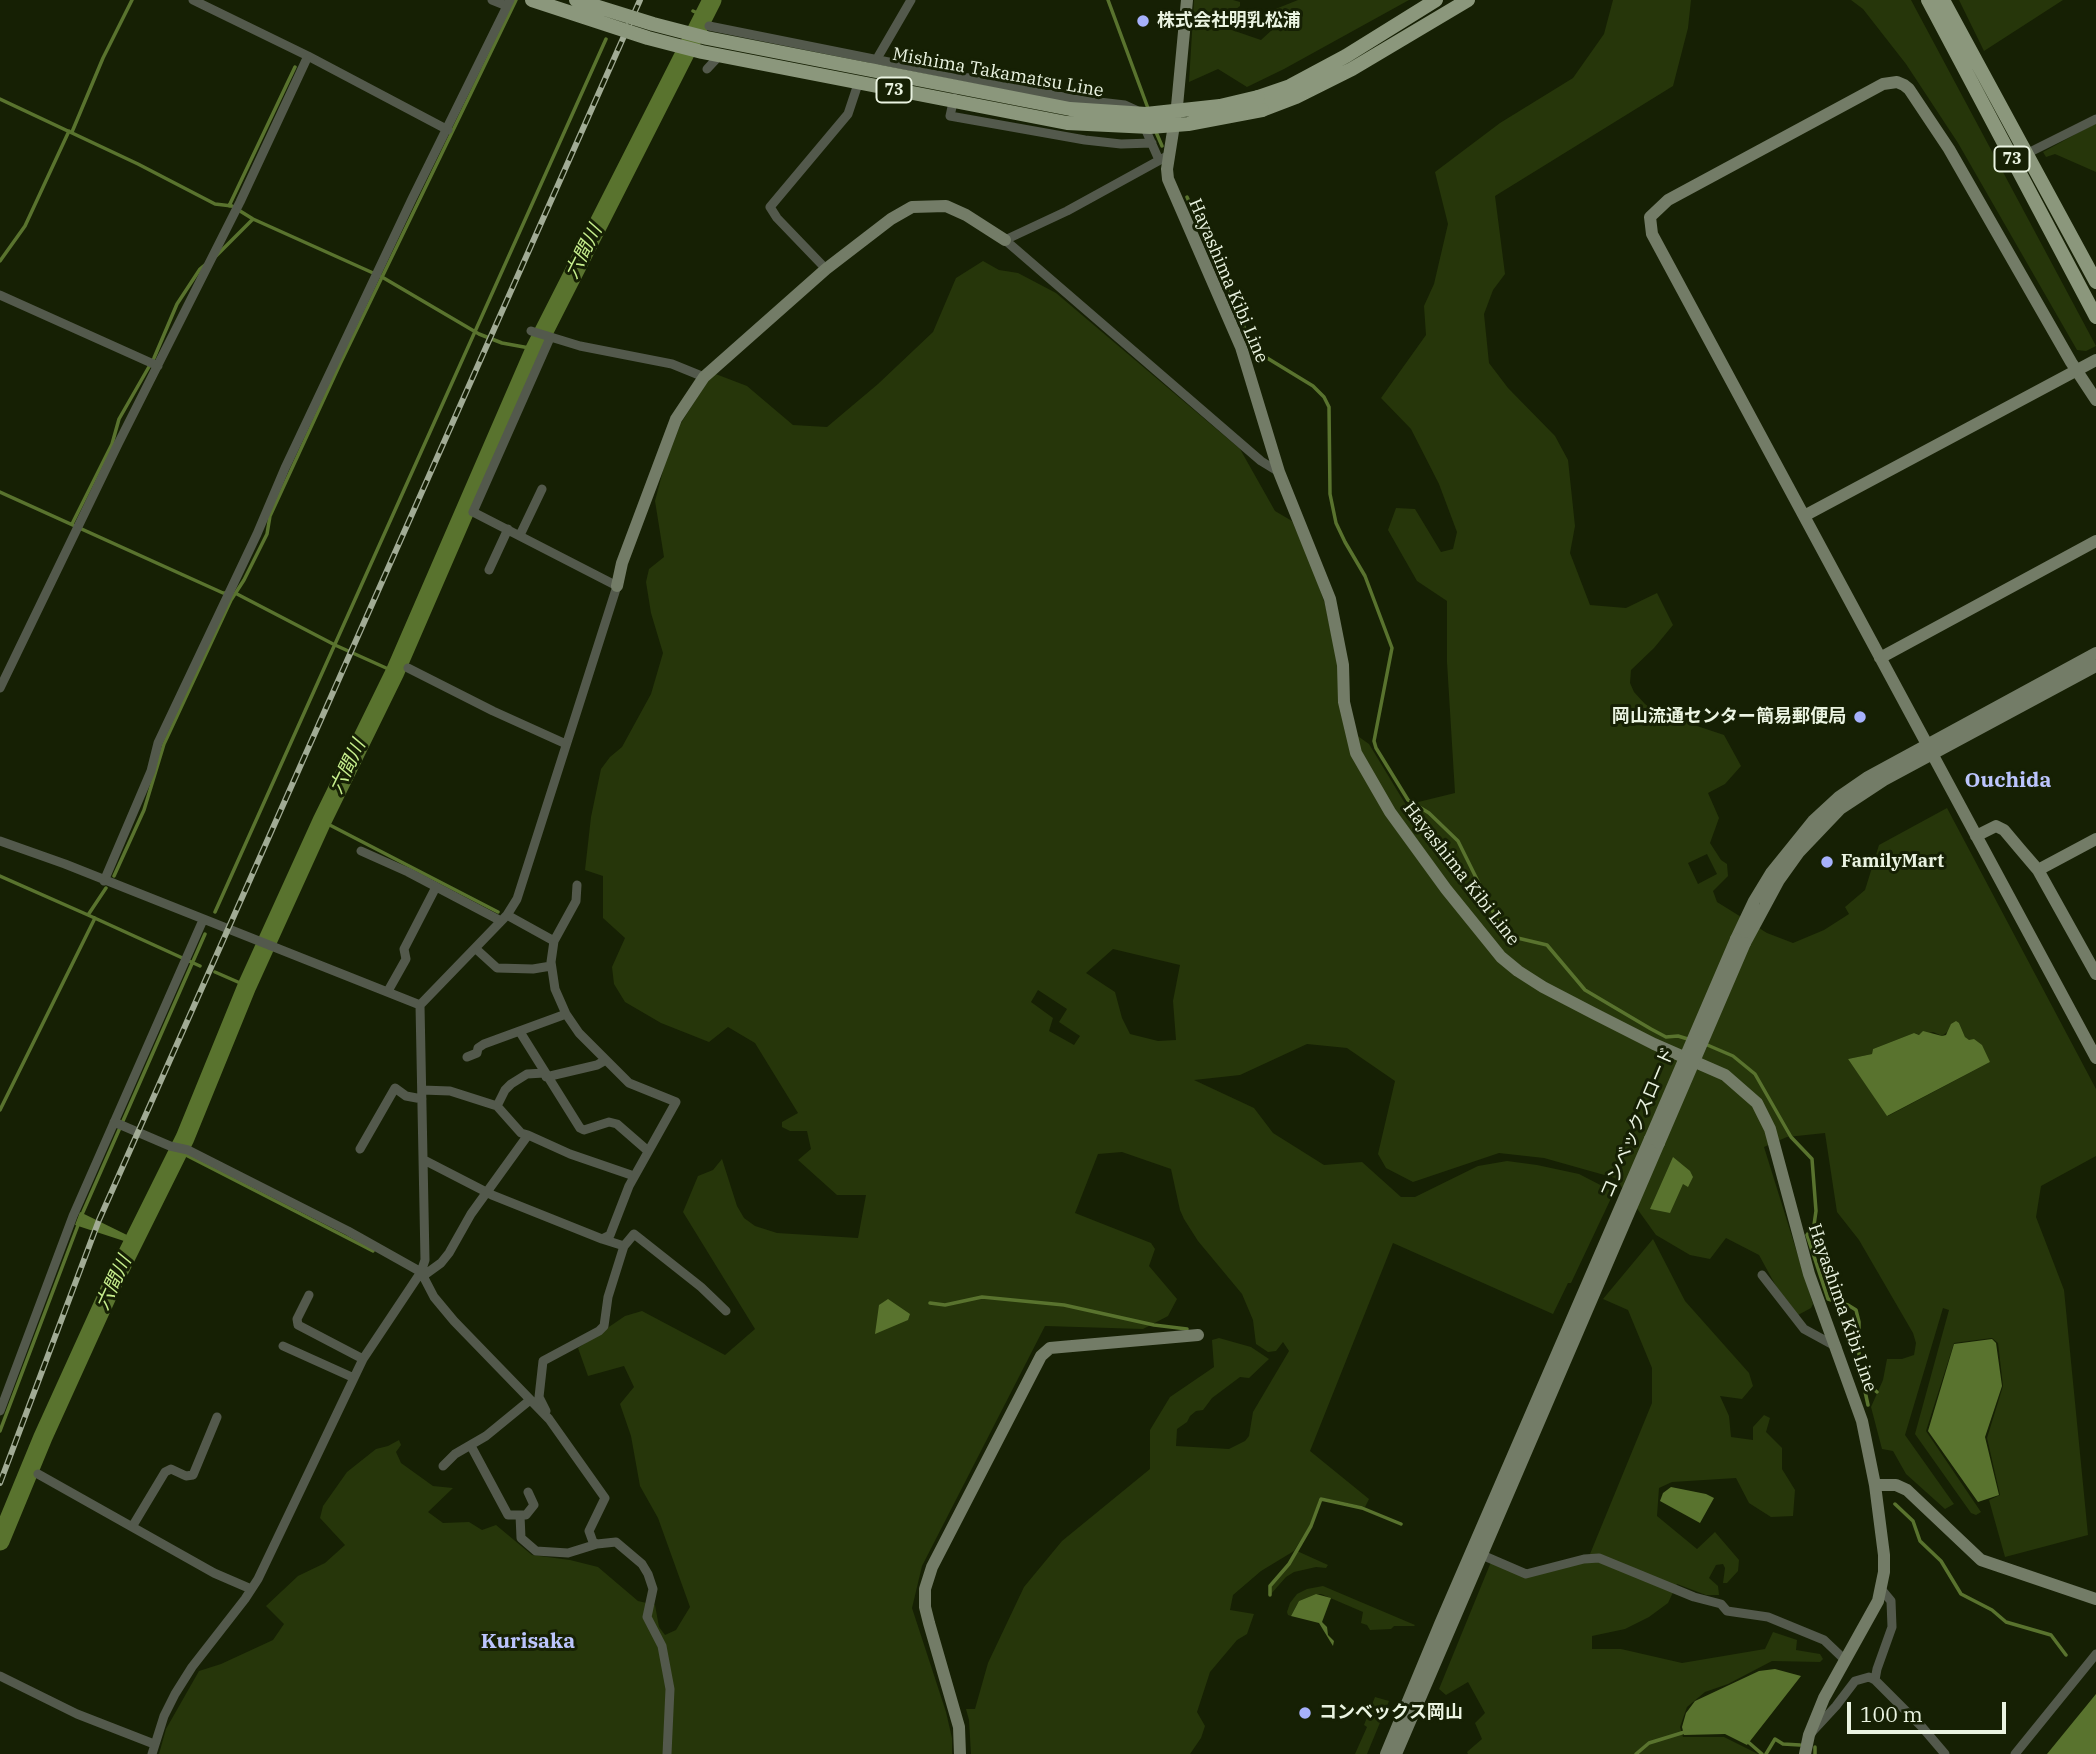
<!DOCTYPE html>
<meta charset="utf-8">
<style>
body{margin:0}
#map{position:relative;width:2096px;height:1754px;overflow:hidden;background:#162004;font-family:"IBM Plex Serif",serif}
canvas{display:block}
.scale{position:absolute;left:1847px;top:1702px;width:159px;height:32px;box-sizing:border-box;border:4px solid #eaf3e1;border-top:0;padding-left:9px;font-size:21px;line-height:24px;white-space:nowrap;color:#eaf3e1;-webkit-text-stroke:5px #162004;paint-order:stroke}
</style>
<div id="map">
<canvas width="2096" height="1754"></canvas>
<div class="scale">100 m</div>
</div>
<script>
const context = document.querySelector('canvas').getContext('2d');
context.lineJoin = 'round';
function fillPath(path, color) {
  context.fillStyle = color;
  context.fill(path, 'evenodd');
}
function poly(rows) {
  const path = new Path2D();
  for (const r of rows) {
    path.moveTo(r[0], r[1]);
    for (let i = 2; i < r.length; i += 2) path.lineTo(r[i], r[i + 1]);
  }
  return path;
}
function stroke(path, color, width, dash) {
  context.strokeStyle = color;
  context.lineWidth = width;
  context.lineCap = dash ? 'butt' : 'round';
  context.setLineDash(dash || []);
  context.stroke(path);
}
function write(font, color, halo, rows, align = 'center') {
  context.font = font + ' "IBM Plex Serif","Noto Sans JP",serif';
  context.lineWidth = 6;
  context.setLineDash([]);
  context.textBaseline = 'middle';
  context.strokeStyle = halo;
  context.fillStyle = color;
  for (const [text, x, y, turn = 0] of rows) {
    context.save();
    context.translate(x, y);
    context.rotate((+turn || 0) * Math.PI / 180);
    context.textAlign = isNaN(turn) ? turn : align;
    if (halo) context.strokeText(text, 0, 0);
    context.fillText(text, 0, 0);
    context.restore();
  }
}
const green = poly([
 [1194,0,1233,0,1240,2,1240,6,1226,17,1226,28,1261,40,1273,29,1273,10,1298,0,1409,0,1284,69,1247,87,1218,69,1189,82],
 [1613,0,1691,0,1688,28,1673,86,1495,196,1505,274,1493,290,1484,314,1489,363,1508,388,1555,436,1568,460,1575,526,1570,553,1590,605,1626,608,1657,593,1673,625,1654,648,1631,670,1630,683,1634,692,1645,704,1663,718,1674,720,1689,714,1694,725,1724,735,1741,766,1725,784,1708,793,1719,818,1710,843,1721,860,1727,864,1728,876,1713,891,1717,902,1767,933,1793,943,1824,930,1849,914,1845,907,1865,890,1879,845,1947,808,2096,1089,2096,1156,2041,1186,2036,1217,2064,1290,2088,1535,2005,1557,1989,1500,2000,1495,1987,1438,2003,1386,1998,1343,1992,1338,1954,1343,1926,1431,1981,1512,1976,1515,1971,1513,1915,1434,1949,1310,1943,1308,1905,1435,1954,1504,1945,1509,1906,1474,1893,1451,1882,1449,1871,1407,1883,1380,1887,1359,1902,1359,1914,1355,1916,1343,1913,1333,1859,1240,1837,1212,1825,1133,1787,1137,1764,1147,1813,1304,1811,1308,1798,1315,1777,1288,1759,1255,1726,1238,1710,1259,1690,1255,1656,1235,1615,1178,1544,1158,1499,1153,1413,1182,1386,1168,1378,1154,1395,1081,1347,1048,1307,1044,1240,1075,1194,1080,1254,1108,1273,1133,1324,1165,1362,1162,1401,1197,1415,1197,1478,1166,1507,1161,1537,1165,1579,1174,1614,1192,1571,1283,1568,1283,1553,1314,1393,1243,1310,1451,1369,1499,1365,1507,1320,1497,1310,1525,1294,1551,1261,1571,1233,1595,1230,1610,1254,1614,1247,1634,1237,1640,1210,1672,1197,1712,1205,1726,1201,1738,1190,1754,971,1754,969,1720,966,1709,975,1709,988,1663,1024,1587,1062,1541,1150,1469,1150,1430,1170,1397,1214,1367,1212,1340,1219,1338,1251,1347,1269,1359,1249,1378,1240,1377,1212,1398,1203,1410,1196,1411,1190,1416,1187,1422,1177,1429,1176,1446,1229,1449,1245,1441,1249,1436,1253,1412,1289,1351,1283,1342,1276,1351,1268,1352,1256,1344,1253,1320,1242,1294,1198,1241,1184,1219,1180,1210,1171,1169,1122,1152,1098,1154,1075,1213,1151,1243,1155,1249,1149,1266,1177,1299,1168,1316,1143,1329,1045,1326,922,1566,912,1608,946,1712,952,1738,952,1754,159,1754,166,1729,199,1671,221,1664,273,1640,284,1624,266,1606,298,1576,325,1563,345,1545,320,1518,323,1506,347,1472,376,1449,388,1446,399,1440,401,1445,396,1452,401,1463,433,1486,453,1488,428,1512,443,1523,469,1522,482,1530,496,1525,532,1555,570,1560,598,1567,638,1601,655,1605,659,1627,665,1635,676,1630,690,1607,658,1518,640,1486,631,1436,620,1404,634,1387,624,1366,588,1376,578,1348,625,1316,642,1311,725,1355,755,1329,683,1212,698,1176,713,1170,722,1159,737,1206,744,1218,755,1226,777,1233,858,1238,866,1195,837,1195,798,1160,811,1149,807,1131,790,1131,782,1127,782,1122,798,1113,755,1043,728,1027,709,1042,661,1023,625,1002,614,984,612,967,625,938,603,918,603,876,585,870,591,817,601,769,610,757,622,747,651,694,663,653,651,613,646,582,649,569,664,557,655,501,664,467,681,423,713,373,747,386,793,425,827,427,878,384,933,332,956,278,983,261,999,270,1018,273,1056,293,1240,449,1275,511,1292,521,1311,564,1325,604,1338,665,1345,727,1369,744,1406,805,1455,793,1447,662,1447,601,1417,581,1388,530,1396,508,1415,509,1441,552,1453,549,1457,532,1439,484,1411,429,1381,398,1426,335,1424,306,1434,284,1448,224,1435,172,1500,123,1573,78,1604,34],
 [1707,854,1717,874,1698,884,1688,863],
 [1113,949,1180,965,1173,1001,1176,1040,1158,1041,1130,1034,1122,1018,1115,992,1086,973],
 [1038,990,1067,1009,1059,1022,1080,1036,1074,1045,1049,1031,1053,1018,1031,1002],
 [1959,1023,1965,1037,1990,1062,1888,1116,1848,1059,1872,1054,1873,1049,1914,1033,1920,1035,1933,1032,1942,1036],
 [1851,0,1911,0,2096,346,2086,351,2077,350,1958,143,1906,64,1863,9],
 [1959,0,2063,0,1984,51],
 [2096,123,2096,172,2055,154,2046,157,2043,152],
 [1653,1239,1685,1301,1749,1373,1753,1386,1742,1399,1720,1396,1729,1416,1731,1437,1753,1440,1753,1427,1764,1415,1770,1418,1766,1432,1782,1448,1782,1469,1795,1490,1793,1516,1771,1517,1749,1503,1736,1478,1672,1482,1659,1488,1657,1516,1697,1549,1715,1532,1739,1560,1738,1571,1727,1583,1723,1583,1725,1568,1723,1564,1716,1565,1709,1578,1718,1586,1719,1595,1706,1595,1677,1584,1668,1603,1649,1617,1625,1629,1592,1636,1592,1649,1621,1649,1682,1663,1765,1649,1773,1632,1797,1640,1796,1650,1820,1654,1823,1659,1820,1662,1772,1661,1728,1684,1705,1692,1687,1707,1680,1727,1683,1737,1724,1737,1758,1754,1468,1754,1467,1752,1482,1739,1475,1723,1485,1713,1468,1682,1446,1695,1439,1689,1491,1562,1528,1577,1590,1554,1652,1403,1652,1368,1628,1310,1603,1299],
 [1297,1551,1328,1565,1326,1568,1316,1567,1294,1572,1286,1577,1271,1594,1271,1586,1288,1567],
 [1323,1586,1415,1625,1414,1626,1394,1626,1391,1629,1370,1630,1367,1625,1361,1623,1363,1612,1321,1594,1316,1594,1299,1601,1291,1616,1288,1615,1287,1612,1290,1603,1297,1594,1307,1589],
 [1375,1697,1389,1701,1367,1754,1355,1754,1367,1727,1364,1725]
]);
const water = poly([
 [1956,1021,1959,1023,1965,1037,1969,1040,1974,1039,1982,1045,1990,1062,1887,1116,1848,1059,1872,1054,1873,1049,1914,1033,1919,1035,1923,1031,1942,1036,1946,1035,1951,1024],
 [1673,1157,1690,1171,1693,1177,1688,1187,1683,1184,1670,1213,1650,1209],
 [80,1212,127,1235,124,1241,75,1225],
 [888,1299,910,1314,908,1320,875,1334,879,1305],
 [1992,1339,1996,1343,2002,1386,1985,1437,1999,1495,1978,1502,1928,1431,1954,1344],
 [1671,1487,1706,1494,1714,1498,1700,1523,1660,1501,1663,1493],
 [1316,1594,1331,1598,1322,1622,1327,1627,1328,1635,1334,1641,1333,1646,1319,1623,1291,1616,1299,1601],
 [1775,1669,1801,1676,1747,1745,1725,1734,1684,1735,1682,1727,1686,1713,1695,1701,1759,1671],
 [2096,1694,2096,1754,2047,1754]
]);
const stream = poly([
 [1108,0,1149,111],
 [693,11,704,16],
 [0,99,138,164,215,204,232,206,253,219,382,277,479,334,502,343,535,349],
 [72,132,103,58,132,0],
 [1156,132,1162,146],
 [1187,197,1254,350,1313,386,1324,397,1329,407,1330,494,1336,523,1345,542,1365,576,1392,648,1374,741,1376,748,1408,800,1429,813,1458,841,1503,932,1509,936,1547,945,1585,990,1651,1029,1666,1037,1678,1036,1691,1040],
 [229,206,295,67],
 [215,257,253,219],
 [0,261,25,226,69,131],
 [0,492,223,593,229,593],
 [72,524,112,444,119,419,154,358,177,304,200,269,206,264],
 [237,594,335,645,395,672],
 [322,821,498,912],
 [0,876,88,915],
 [114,876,144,810,164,744,231,600,244,580,267,534,270,516,340,364,516,0],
 [106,888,88,915,200,966],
 [215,912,606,39],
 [215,972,247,986],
 [1705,1044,1733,1056,1755,1074,1791,1137,1812,1159,1816,1211,1814,1225,1807,1235,1828,1299,1848,1305,1856,1310,1859,1322,1859,1364,1868,1405],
 [0,1110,95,918],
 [180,1152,373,1251],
 [121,1236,133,1242],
 [930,1303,945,1305,982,1297,1064,1305,1154,1325,1187,1329],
 [1865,1382,1877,1392],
 [0,1431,83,1212,205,934],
 [1895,1504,1913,1521,1920,1541,1941,1561,1961,1594,1992,1610,2006,1622,2051,1635,2066,1655],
 [1270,1595,1270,1586,1289,1564,1311,1526,1321,1499,1362,1508,1401,1524],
 [1747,1741,1762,1754],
 [1815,1747,1815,1754],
 [1636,1754,1649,1743,1688,1731],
 [1766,1754,1775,1739,1783,1744,1800,1745]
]);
const river = poly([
 [0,1541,43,1437,112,1285,185,1138,247,986,322,821,395,672,535,349,712,0]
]);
const street = poly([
 [193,0,308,56,448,130],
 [492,0,507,6],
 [709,26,1073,99,1125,105,1136,110],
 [875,62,911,0],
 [707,69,720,55],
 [954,98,950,116,1085,140,1121,144,1152,143],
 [1144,126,1159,160],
 [1169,155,1067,211,1005,240,1261,461,1279,472],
 [2024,155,2096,119],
 [826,269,777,218,770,207,848,114,859,81],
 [0,295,158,366],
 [531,331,580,346,672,364,704,377],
 [520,535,542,489],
 [489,570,508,529],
 [408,668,493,711,566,744],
 [0,688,118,444,240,202,308,56],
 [0,841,65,864,420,1005],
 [361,851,408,872,501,921],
 [104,881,151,771,158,743,257,534,285,468,412,199,510,0],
 [554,941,576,901,577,885],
 [475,948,497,968,533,969,551,966],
 [388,991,406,959,404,949,436,887],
 [520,1032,580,1128,584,1130,609,1122,617,1124,648,1151],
 [467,1057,477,1053,478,1048,484,1044,566,1014],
 [546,1077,597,1065,604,1061],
 [422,1090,450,1091,497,1106],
 [114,1122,170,1146,188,1150,348,1231,421,1272,434,1297,454,1321,549,1419,605,1498,589,1531,593,1542,597,1544,616,1542,642,1564,648,1574,653,1589,647,1617,662,1646,670,1689,667,1754],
 [528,1135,521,1133,497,1106,505,1090,511,1084,527,1074,544,1073],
 [360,1149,395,1088,406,1096,422,1099],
 [424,1160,492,1195,602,1239,610,1235,629,1186,676,1102,629,1083,579,1033,566,1014,555,989,551,962,554,941,507,915],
 [602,1239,624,1246],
 [1762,1275,1804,1329,1837,1347],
 [423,1276,441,1263,449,1253,471,1214,528,1135,570,1154,634,1176],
 [309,1295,297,1319,298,1325,363,1359],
 [283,1346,354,1378],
 [0,1411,73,1216,203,920],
 [546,1411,539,1397,543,1361,599,1331,604,1326,608,1297,624,1246,634,1234,701,1287,726,1311],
 [471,1446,508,1515,526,1515,534,1505,528,1492],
 [443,1466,455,1454,486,1436,530,1400],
 [38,1474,214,1573,251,1589],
 [520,1515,521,1538,536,1551,568,1553,597,1544],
 [132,1527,165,1472,171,1469,186,1476,193,1475,217,1417],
 [1482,1555,1526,1574,1584,1559,1599,1558,1694,1597,1721,1604,1727,1611,1768,1617,1824,1640,1845,1660],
 [1881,1589,1891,1601,1892,1627,1877,1669,1875,1680,1922,1727,1945,1754],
 [0,1676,77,1714,154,1744],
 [1812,1732,1836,1706,1855,1681,1869,1677,1875,1680],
 [152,1754,164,1716,175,1694,192,1667,245,1599,258,1579,363,1359,421,1272,425,1260,420,1005,507,915,517,899,617,586,473,512,550,338],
 [2015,1754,2096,1654]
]);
const secondary = poly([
 [1187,0,1177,106,1167,169,1168,179,1241,347,1279,472,1330,599,1343,665,1344,702,1356,753,1390,812,1446,889,1501,957,1518,971,1543,987,1593,1013,1654,1044,1725,1075,1757,1103,1770,1129,1809,1274,1862,1421,1875,1485,1884,1555,1884,1572,1878,1601,1824,1698,1809,1735,1805,1754],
 [2096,400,2071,362,1949,149,1909,89,1904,85,1897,82,1883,84,1668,200,1650,217,1652,234,2096,1058],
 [1804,516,2096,360],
 [617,586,622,563,676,419,704,377,826,269,891,219,912,207,946,206,966,215,1005,240],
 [1880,658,2096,541],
 [1976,836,1996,826,2004,830,2020,849,2038,870,2096,974],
 [2038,870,2096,839],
 [1736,939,1754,901,1771,873,1813,821,1839,797,1868,777,2096,653],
 [1745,943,1779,880,1799,852,1840,809,1884,780,2096,666],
 [1875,1485,1896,1485,1907,1490,1981,1560,2096,1599],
 [960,1754,959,1727,929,1623,925,1607,925,1589,932,1567,1041,1356,1050,1348,1061,1347,1198,1335],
 [1386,1754,1440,1624,1650,1139],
 [1396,1754,1659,1143]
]);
const primary = poly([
 [1928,0,2096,317],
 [1943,0,2096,282],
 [1258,97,1290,86,1346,56,1436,0],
 [1262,110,1296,97,1352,69,1468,0]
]);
const rail = poly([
 [0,1483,99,1220,640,0]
]);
const secondaryBridge = poly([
 [1650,1139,1736,939],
 [1659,1143,1745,943]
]);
const primaryBridge = poly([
 [532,0,648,38,702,52,1067,123,1150,127,1188,124,1262,110],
 [576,0,653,24,707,38,1070,109,1146,114,1220,106,1258,97]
]);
const markers = [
 [1143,21,7,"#a6b1fc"],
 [1860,717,7,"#a6b1fc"],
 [1827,862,7,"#a6b1fc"],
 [1305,1713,7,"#a6b1fc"]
];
const shields = [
 [894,90,35],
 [2012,159,35]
];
const shieldNames = [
 ["73",894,90],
 ["73",2012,159]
];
const poiNames = [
 ["株式会社明乳松浦",1157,21],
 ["岡山流通センター簡易郵便局",1846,717,"right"],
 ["FamilyMart",1841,862],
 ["コンベックス岡山",1319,1713]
];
const streetNames = [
 ["Mishima Takamatsu Line",998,73,10],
 ["Hayashima Kibi Line",1228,281,67],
 ["Hayashima Kibi Line",1461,874,52],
 ["コンベックスロード",1638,1123,-67],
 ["Hayashima Kibi Line",1842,1308,71]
];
const waterNames = [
 ["六間川",584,252,-63],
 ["六間川",348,767,-64],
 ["六間川",114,1283,-65]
];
const quarterNames = [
 ["Ouchida",2008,781],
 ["Kurisaka",528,1642]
];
fillPath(green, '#26360a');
fillPath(water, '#59732e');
stroke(stream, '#59732e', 3.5);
stroke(river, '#59732e', 19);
stroke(street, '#53594c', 9);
stroke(secondary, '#737c67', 12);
stroke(primary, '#8b977c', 14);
stroke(rail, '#a1ab95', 6);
stroke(rail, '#162004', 3.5, [10]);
stroke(secondaryBridge, '#737c67', 12);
stroke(primaryBridge, '#8b977c', 14);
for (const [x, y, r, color] of markers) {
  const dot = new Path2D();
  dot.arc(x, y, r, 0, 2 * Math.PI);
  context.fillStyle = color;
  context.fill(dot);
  stroke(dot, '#162004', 2.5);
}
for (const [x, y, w] of shields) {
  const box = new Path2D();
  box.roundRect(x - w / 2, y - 12.5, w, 25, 5);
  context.fillStyle = '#162004';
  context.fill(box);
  stroke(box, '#eaf3e1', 2);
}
write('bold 16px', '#eaf3e1', null, shieldNames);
write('bold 18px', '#eaf3e1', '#162004', poiNames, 'left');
write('18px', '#eaf3e1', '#162004', streetNames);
write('italic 19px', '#c7ef8d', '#162004', waterNames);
write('bold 21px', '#bcc5fe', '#162004', quarterNames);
</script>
